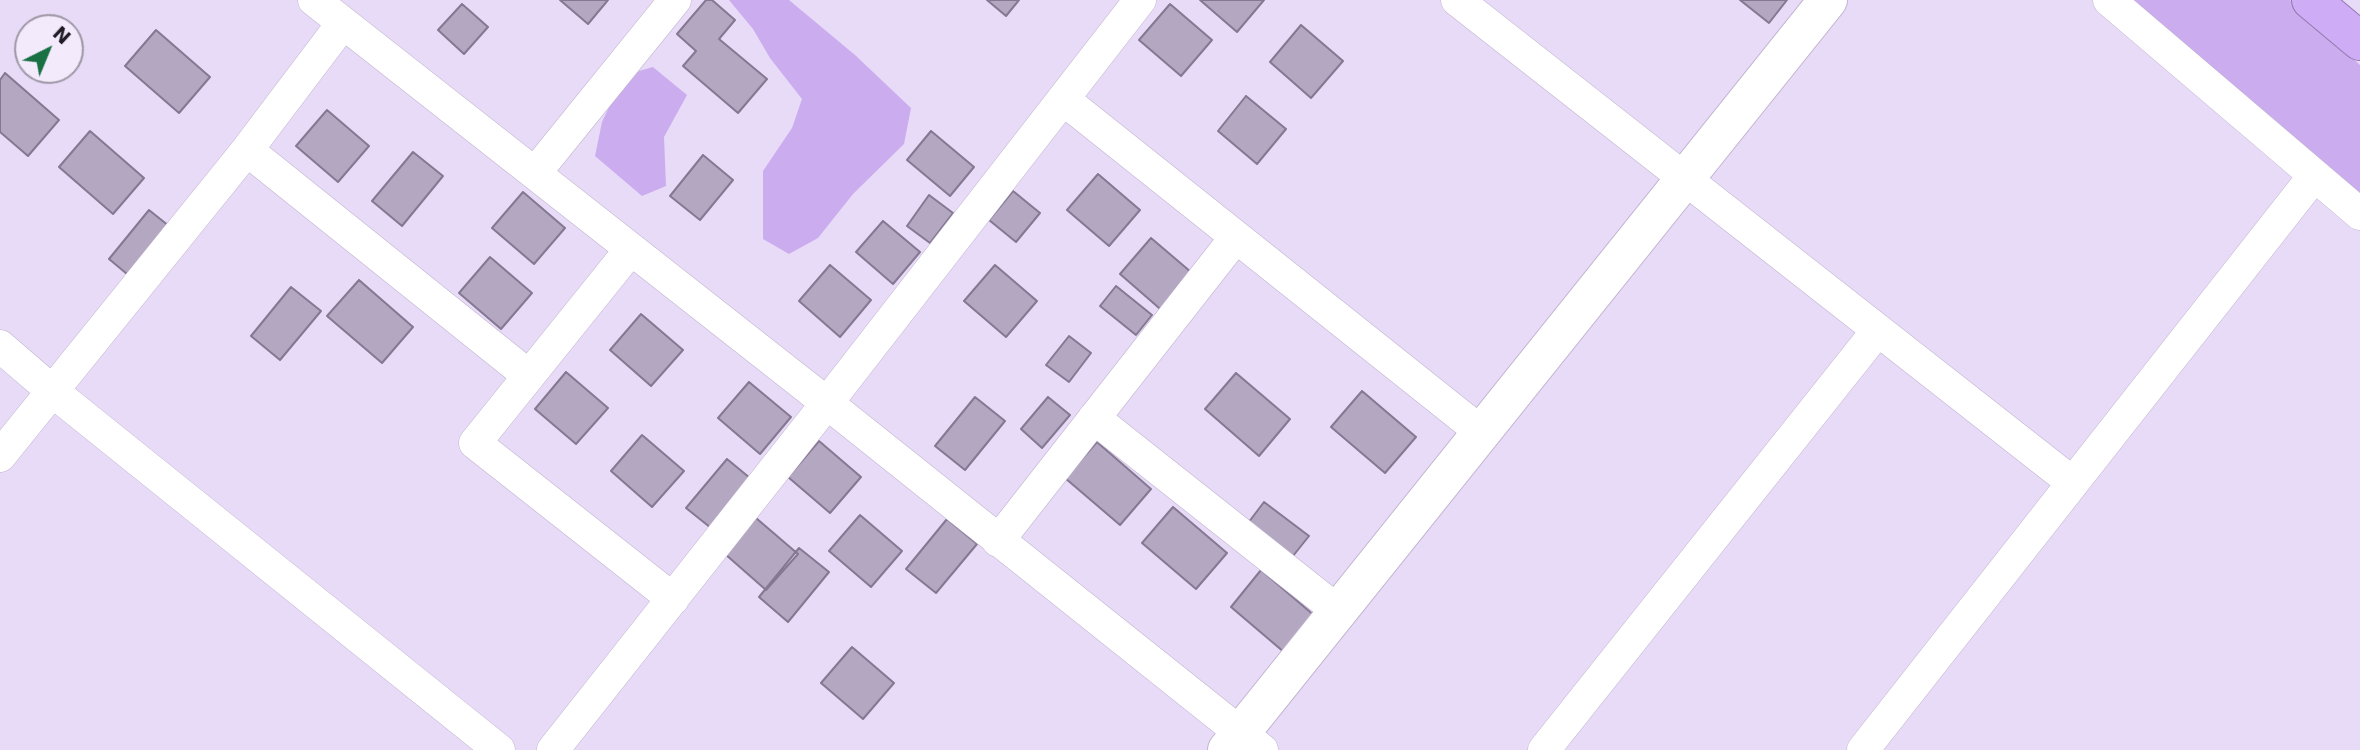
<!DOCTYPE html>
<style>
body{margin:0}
#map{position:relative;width:2360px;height:750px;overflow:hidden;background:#e8dbf8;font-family:"DejaVu Sans",sans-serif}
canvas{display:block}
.north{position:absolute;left:14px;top:14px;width:70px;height:70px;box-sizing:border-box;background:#f3ebfc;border:2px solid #9f98a6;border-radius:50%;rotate:43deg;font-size:19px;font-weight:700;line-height:28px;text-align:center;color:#201b25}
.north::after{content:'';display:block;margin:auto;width:24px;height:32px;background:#187043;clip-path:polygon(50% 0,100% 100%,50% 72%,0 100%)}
</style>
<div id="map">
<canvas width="2360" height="750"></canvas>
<div class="north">N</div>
</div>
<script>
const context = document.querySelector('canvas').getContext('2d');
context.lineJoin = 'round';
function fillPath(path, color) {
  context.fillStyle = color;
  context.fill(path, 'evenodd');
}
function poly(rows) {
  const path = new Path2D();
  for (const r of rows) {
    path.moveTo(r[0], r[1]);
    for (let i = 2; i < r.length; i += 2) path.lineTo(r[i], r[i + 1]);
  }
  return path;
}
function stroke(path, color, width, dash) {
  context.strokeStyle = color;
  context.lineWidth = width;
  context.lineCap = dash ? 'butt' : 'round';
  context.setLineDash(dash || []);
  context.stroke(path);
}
const green = poly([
 [729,0,789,0,855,55,911,108,904,144,853,194,818,238,789,254,763,239,763,171,792,128,802,99,770,58,753,29],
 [2114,0,2290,0,2360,65,2360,210],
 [653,67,687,95,664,137,666,186,642,196,595,156,602,122,618,88,639,71]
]);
const building = poly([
 [560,0,608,0,588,24,560,0],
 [706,0,712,0,735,20,719,39,767,79,738,113,683,66,696,51,677,34,706,0],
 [987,0,1019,0,1006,16,987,0],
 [1200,0,1264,0,1237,32,1200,0],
 [1740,0,1787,0,1769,23,1740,0],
 [462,4,488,27,464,54,438,30,462,4],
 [1170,4,1212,40,1181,76,1139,40,1170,4],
 [1301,25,1343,61,1311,98,1270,62,1301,25],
 [156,30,210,77,179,113,125,66,156,30],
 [5,73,59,120,28,156,0,132,0,80,5,73],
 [1246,96,1286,129,1257,164,1218,131,1246,96],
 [327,110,369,146,338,182,296,146,327,110],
 [90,131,144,178,113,214,59,167,90,131],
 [931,131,974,167,950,196,907,160,931,131],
 [413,152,443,176,402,226,372,201,413,152],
 [703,155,733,180,700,220,670,196,703,155],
 [1098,174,1140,210,1109,246,1067,210,1098,174],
 [1013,191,1040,213,1016,242,989,220,1013,191],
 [523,192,565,228,534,264,492,228,523,192],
 [929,195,953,213,930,243,907,226,929,195],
 [149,210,179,234,139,284,109,259,149,210],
 [883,221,920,252,893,284,856,252,883,221],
 [1151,238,1205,284,1174,321,1120,274,1151,238],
 [490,257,532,293,501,329,459,293,490,257],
 [830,265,871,300,840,337,799,301,830,265],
 [995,265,1037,301,1006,337,964,301,995,265],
 [359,280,413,327,382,363,327,316,359,280],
 [1116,286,1152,315,1136,335,1100,306,1116,286],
 [291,287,321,311,280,360,251,336,291,287],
 [641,314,683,350,651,386,610,350,641,314],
 [1069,336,1091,353,1069,382,1046,365,1069,336],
 [566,372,608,408,576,444,535,409,566,372],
 [1236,373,1290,419,1259,456,1205,409,1236,373],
 [749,382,791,417,760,454,718,418,749,382],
 [1362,391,1416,437,1385,473,1331,427,1362,391],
 [975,397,1005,421,965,470,935,446,975,397],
 [1048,397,1070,415,1042,448,1021,429,1048,397],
 [642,435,684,471,652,507,611,471,642,435],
 [819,441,861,477,830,513,788,477,819,441],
 [1097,442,1151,489,1120,525,1065,478,1097,442],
 [727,459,756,483,716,532,686,508,727,459],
 [1264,502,1309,536,1289,561,1245,527,1264,502],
 [1173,507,1227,553,1196,589,1142,543,1173,507],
 [860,515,902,551,871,587,829,551,860,515],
 [756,518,798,554,766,590,725,554,756,518],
 [947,519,977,544,936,593,906,569,947,519],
 [799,548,829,572,788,622,759,597,799,548],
 [1261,570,1316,617,1285,653,1231,607,1261,570],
 [852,647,894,683,863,719,821,683,852,647]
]);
const street = poly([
 [314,0,827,403,1262,750],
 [1457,0,2073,483],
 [2109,0,2360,214],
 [1063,99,1481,432],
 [247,150,529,376],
 [535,173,675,0],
 [631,249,475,443,673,599],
 [0,346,51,390,499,750],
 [1094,418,1338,611],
 [0,456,247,150,343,23],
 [998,541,1236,237],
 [553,750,827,403,1140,0],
 [1544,750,1878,330],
 [1863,750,2314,176]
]);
const secondary = poly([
 [1227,750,1828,0]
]);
const highway = poly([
 [2311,0,2360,41]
]);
fillPath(green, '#cbacee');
fillPath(building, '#b3a7c2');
stroke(building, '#847892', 2);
stroke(street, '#c1b4d0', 33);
stroke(secondary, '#c1b4d0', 40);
stroke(highway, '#9279ad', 40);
stroke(street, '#fff', 32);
stroke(secondary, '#fff', 38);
stroke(highway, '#cfacf6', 38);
</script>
